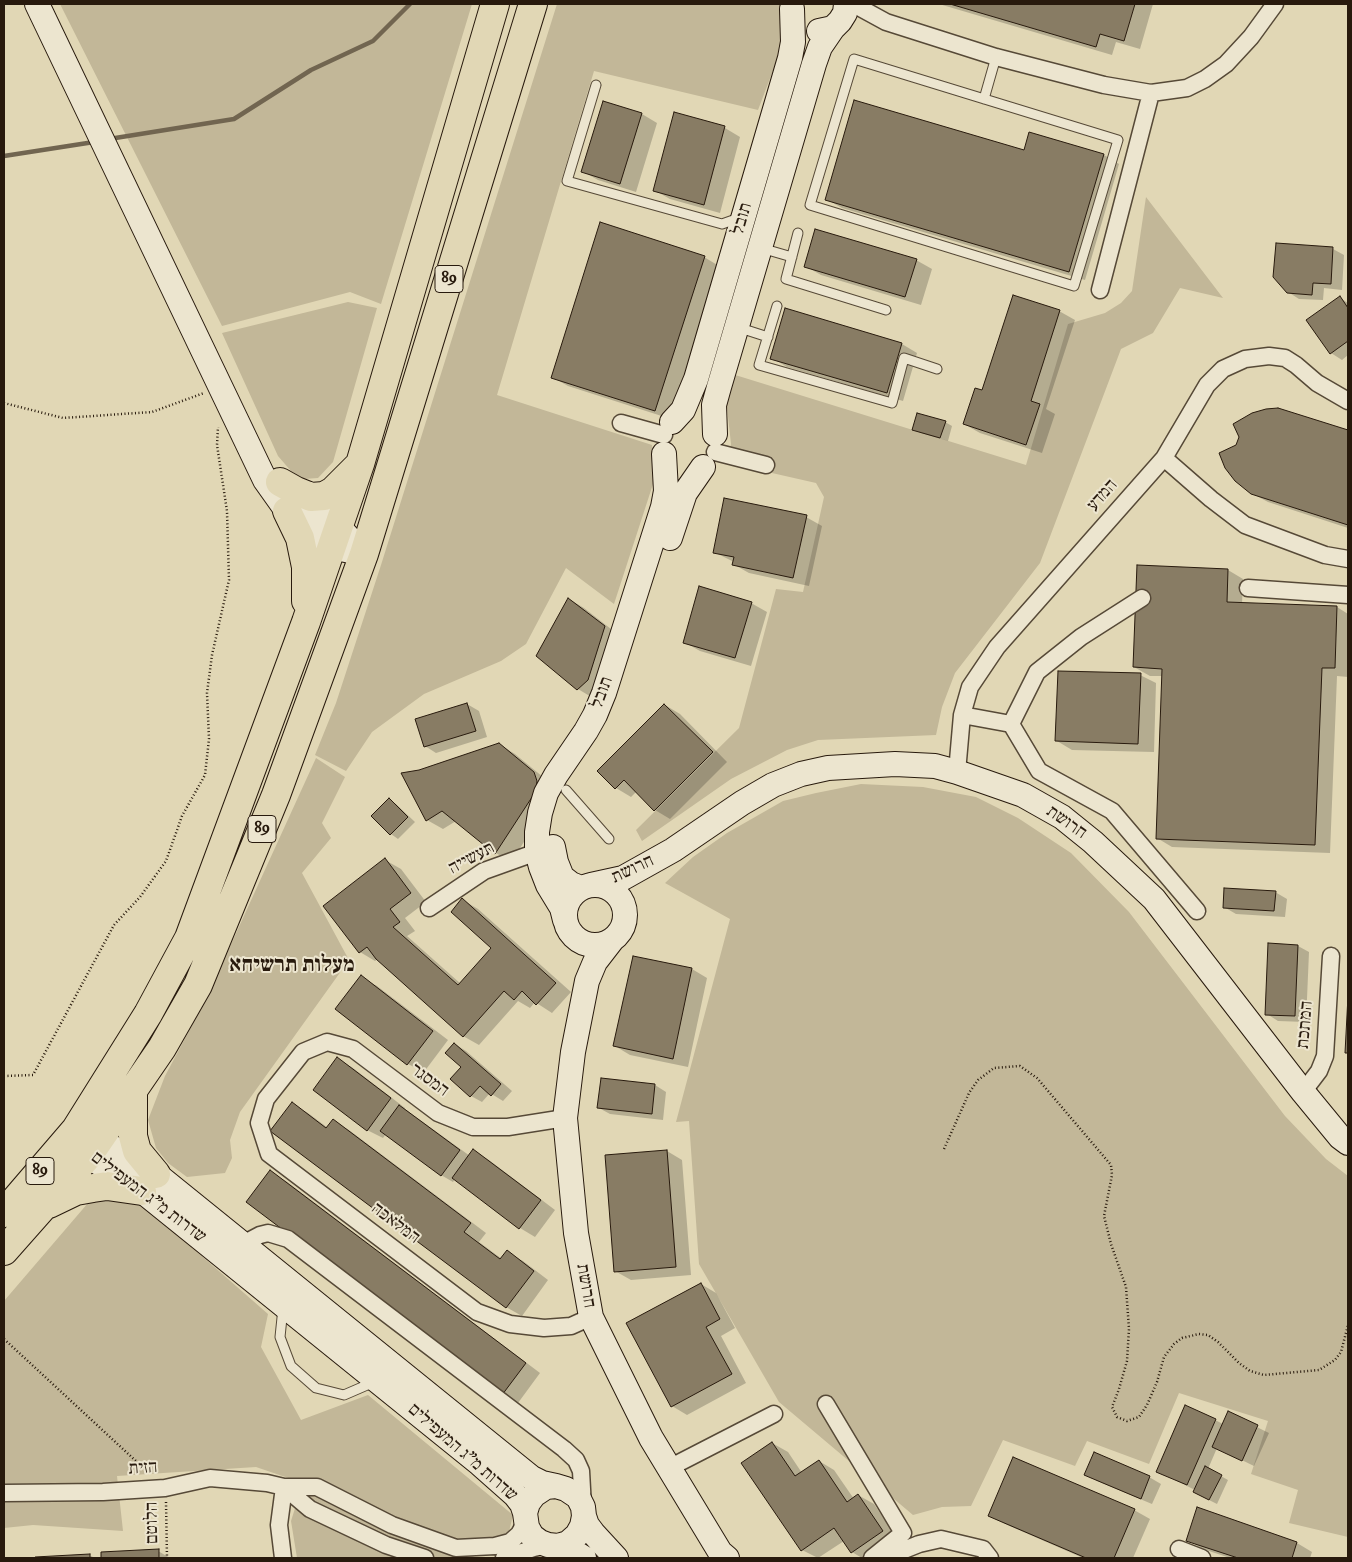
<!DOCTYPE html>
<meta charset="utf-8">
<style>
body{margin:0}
#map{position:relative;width:1352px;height:1562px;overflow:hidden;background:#e1d7b5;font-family:"IM FELL Double Pica",serif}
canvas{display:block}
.frame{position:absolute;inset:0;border:5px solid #281a0d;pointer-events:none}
</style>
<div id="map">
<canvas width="1352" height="1562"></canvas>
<div class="frame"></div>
</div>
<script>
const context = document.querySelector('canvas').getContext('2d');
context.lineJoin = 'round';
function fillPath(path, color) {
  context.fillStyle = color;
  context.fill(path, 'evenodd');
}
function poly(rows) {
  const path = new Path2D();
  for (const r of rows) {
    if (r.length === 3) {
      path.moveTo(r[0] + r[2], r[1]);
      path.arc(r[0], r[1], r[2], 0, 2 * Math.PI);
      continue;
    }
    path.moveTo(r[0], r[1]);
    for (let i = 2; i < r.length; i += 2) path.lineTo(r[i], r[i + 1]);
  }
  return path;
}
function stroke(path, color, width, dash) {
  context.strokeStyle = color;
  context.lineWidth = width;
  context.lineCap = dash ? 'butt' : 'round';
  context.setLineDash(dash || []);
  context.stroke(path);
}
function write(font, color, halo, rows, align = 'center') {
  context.font = font + ' "IM FELL Double Pica","Frank Ruhl Libre",serif';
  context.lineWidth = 4;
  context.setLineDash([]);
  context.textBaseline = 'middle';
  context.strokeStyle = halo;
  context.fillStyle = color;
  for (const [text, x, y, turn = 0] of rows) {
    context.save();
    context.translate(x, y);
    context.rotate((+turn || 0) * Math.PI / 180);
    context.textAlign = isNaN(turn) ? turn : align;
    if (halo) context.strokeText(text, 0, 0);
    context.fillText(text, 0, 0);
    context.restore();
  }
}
const green = poly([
 [60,4,472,4,381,304,350,292,222,326],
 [557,4,783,4,785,39,758,110,594,71,497,395,652,445,653,484,614,604,566,568,526,644,501,661,424,694,372,732,346,771,315,755,336,703,381,565],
 [1146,197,1223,298,1180,288,1153,333,1121,349,1040,563,955,673,942,707,936,735,818,740,787,750,731,779,642,841,636,830,739,728,776,589,803,592,824,497,816,483,728,463,731,444,726,398,732,374,1026,465,1068,324,1105,313,1121,303,1132,291],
 [348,302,377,308,333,462,318,478,304,479,291,471,278,456,222,333],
 [316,758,345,777,322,823,331,838,302,873,349,960,240,1112,230,1140,232,1158,225,1173,187,1177,168,1163,156,1148,148,1120,165,1076,206,999],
 [861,784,923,787,976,797,1018,818,1071,853,1129,912,1285,1116,1326,1159,1348,1176,1348,1537,1289,1523,1298,1490,1251,1474,1268,1421,1179,1393,1149,1464,1087,1441,1075,1466,1003,1440,971,1506,942,1507,913,1515,779,1402,699,1264,689,1121,676,1122,730,919,665,883,693,857,727,833,783,801,816,793],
 [119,1198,140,1202,268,1314,261,1347,301,1420,368,1395,513,1515,508,1536,471,1558,297,1558,291,1521,303,1483,256,1467,117,1476,123,1531,33,1525,4,1528,4,1301,88,1203]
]);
const shadow = poly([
 [939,4,1153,4,1140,49,1116,42,1112,55],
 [604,102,642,114,657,123,636,192,598,180,582,171],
 [675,114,725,128,740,137,720,213,670,199,654,190],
 [1030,134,1104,155,1119,164,1085,280,842,208,826,199,1025,152],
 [1333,249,1344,255,1342,290,1324,288,1323,300,1299,299,1288,292],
 [704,257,719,266,671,419,568,386,552,377],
 [916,260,932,269,921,305,821,275,805,266],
 [1340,298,1348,303,1348,355,1342,360,1331,353],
 [786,310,902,344,917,353,903,401,787,367,772,358],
 [1059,311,1075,320,1046,409,1055,414,1042,453,980,433,964,424,983,392],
 [1278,410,1348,432,1348,528,1268,502,1251,493],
 [945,422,952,426,948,441,921,433,913,429],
 [806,517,822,526,809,586,749,573,733,564,734,562,714,552],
 [1228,570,1243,579,1242,604,1337,607,1348,614,1348,677,1337,676,1330,853,1172,847,1157,838,1163,676,1150,676,1134,667],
 [569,599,584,608,620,636,593,698,578,689],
 [751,603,767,612,751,666,700,651,684,642],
 [1140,675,1156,683,1154,752,1072,750,1057,741],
 [467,704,479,711,487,737,436,753,425,746],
 [665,705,680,714,727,762,670,819,655,810,637,791,631,797,616,788],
 [499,744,515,754,549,782,551,800,511,862,496,853,456,821,443,829,427,820,419,771],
 [389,800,396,804,415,822,398,839,391,834,373,816],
 [385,860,401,869,426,902,405,918,415,931,407,936,461,984,493,948,463,900,478,909,571,992,552,1013,535,1002,530,1008,518,1001,479,1045,463,1036,378,959,375,961,360,952],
 [1275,892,1287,899,1285,917,1236,914,1224,907],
 [1298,946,1309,952,1306,1022,1278,1021,1267,1014],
 [692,969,707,978,688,1067,630,1055,615,1046],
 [361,977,377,986,448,1040,424,1072,408,1064,337,1009],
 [455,1044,466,1051,512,1091,503,1101,490,1093,482,1102,471,1096],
 [338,1059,353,1068,405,1108,405,1109,470,1156,474,1151,489,1160,555,1210,535,1237,520,1228,455,1179,453,1182,441,1175,386,1134,383,1138,367,1130],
 [655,1085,666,1092,663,1120,610,1114,599,1108],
 [292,1104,308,1113,328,1128,333,1121,349,1130,486,1233,479,1242,502,1259,507,1252,523,1261,548,1280,522,1316,506,1307],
 [667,1151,682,1160,691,1275,631,1280,615,1271],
 [270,1172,286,1181,540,1373,518,1403,503,1394],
 [701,1284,716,1293,735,1328,721,1336,746,1383,687,1415,672,1406],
 [1228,1413,1269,1433,1254,1466,1217,1448,1208,1469,1228,1480,1217,1504,1201,1496,1195,1490,1157,1471,1215,1420,1223,1424],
 [772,1443,788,1452,802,1473,819,1461,834,1470,854,1499,858,1495,874,1504,898,1540,872,1558,862,1558,852,1552,844,1541,818,1558,802,1550],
 [1086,1474,1149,1477,1161,1484,1152,1504,1097,1481],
 [1198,1509,1297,1543,1312,1552,1310,1558,1230,1558,1203,1549,1187,1540],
 [1134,1510,1150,1519,1133,1558,1083,1558,1005,1524,989,1516],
 [158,1551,170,1558,102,1558,102,1553],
 [89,1555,95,1558,36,1558]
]);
const stream = poly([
 [109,139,234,119,311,70,373,41,410,4],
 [4,156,94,142]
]);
const building = poly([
 [950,4,1135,4,1124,41,1100,34,1096,47,950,4],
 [854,100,1024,150,1029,132,1104,154,1069,272,825,200,854,100],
 [603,101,642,113,620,184,581,172,603,101],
 [674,112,725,126,704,205,653,191,674,112],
 [600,222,705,256,655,411,551,378,600,222],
 [815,229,917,259,905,297,804,267,815,229],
 [1276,243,1333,247,1331,284,1313,283,1312,295,1287,293,1273,277,1276,243],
 [1013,295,1060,310,1031,401,1040,404,1026,445,963,424,975,388,982,390,1013,295],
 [1340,296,1348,308,1348,341,1330,354,1306,320,1340,296],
 [785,308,902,343,887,393,770,359,785,308],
 [1278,408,1348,430,1348,525,1251,494,1235,481,1225,468,1219,453,1236,445,1239,437,1233,424,1252,413,1266,409,1278,408],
 [917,413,946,421,940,438,912,430,917,413],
 [724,498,807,515,793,578,732,565,734,557,713,553,724,498],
 [1137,565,1228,569,1227,602,1337,606,1335,668,1322,668,1315,845,1156,839,1162,669,1133,667,1137,565],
 [699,586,752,602,735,658,683,643,699,586],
 [568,598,605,626,588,680,577,690,536,656,568,598],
 [1058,671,1141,673,1138,744,1055,741,1058,671],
 [467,703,476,731,424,747,415,719,467,703],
 [664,704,713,752,654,811,624,780,615,789,597,771,664,704],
 [499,743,534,772,537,781,536,791,495,854,442,811,426,821,401,773,419,770,499,743],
 [389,798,408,817,390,835,371,816,389,798],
 [385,858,411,893,390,909,400,922,393,927,458,985,491,948,451,912,462,898,556,983,536,1005,522,991,514,1000,504,991,463,1037,376,959,367,947,359,953,323,906,385,858],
 [1224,888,1276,891,1274,911,1223,908,1224,888],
 [1268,943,1298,945,1295,1016,1265,1015,1268,943],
 [633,956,692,968,673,1059,613,1046,633,956],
 [361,975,433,1031,407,1065,335,1009,361,975],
 [1348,996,1348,1053,1345,1053,1348,996],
 [454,1043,501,1084,491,1096,480,1086,470,1097,450,1079,461,1067,445,1053,454,1043],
 [337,1057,391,1098,367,1131,313,1090,337,1057],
 [601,1078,655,1084,652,1114,597,1108,601,1078],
 [292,1102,326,1128,333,1119,471,1223,464,1232,500,1259,507,1250,534,1271,506,1308,270,1131,292,1102],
 [399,1105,460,1150,441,1176,380,1131,399,1105],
 [473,1149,541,1200,519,1229,452,1178,473,1149],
 [667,1150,676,1267,614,1272,605,1155,667,1150],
 [270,1170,526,1363,502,1395,246,1202,270,1170],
 [701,1283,720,1319,706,1327,732,1374,671,1407,626,1323,701,1283],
 [1185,1405,1216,1419,1187,1485,1156,1472,1185,1405],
 [1228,1411,1258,1425,1242,1461,1212,1447,1228,1411],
 [772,1442,795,1476,819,1460,847,1502,858,1494,883,1531,851,1553,834,1528,801,1551,741,1463,772,1442],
 [1094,1452,1150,1476,1141,1499,1084,1475,1094,1452],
 [1013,1457,1135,1509,1114,1558,1086,1558,988,1516,1013,1457],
 [1205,1466,1222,1475,1209,1500,1193,1492,1205,1466],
 [1197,1507,1297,1542,1292,1558,1238,1558,1186,1541,1197,1507],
 [159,1549,159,1558,101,1558,101,1552,159,1549],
 [90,1554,90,1558,35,1558,35,1557,90,1554]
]);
const path = poly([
 [4,403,63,418,152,412,204,393],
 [4,1076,33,1075,114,925,140,897,166,861,182,816,205,775,209,739,207,693,212,655,229,580,227,511,217,445,218,427],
 [944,1149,969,1093,978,1080,994,1068,1020,1066,1037,1078,1111,1165,1112,1175,1104,1216,1111,1244,1126,1287,1129,1329,1127,1361,1119,1389,1112,1407,1117,1417,1127,1421,1139,1417,1147,1405,1157,1382,1164,1357,1174,1344,1182,1338,1199,1334,1208,1335,1218,1342,1239,1363,1250,1371,1264,1375,1319,1370,1335,1360,1341,1352,1348,1325],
 [4,1339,150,1474],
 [166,1502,167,1558]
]);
const lane = poly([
 [854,59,1118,140,1074,286,810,205,854,59],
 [596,85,567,181,722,224,739,218],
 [984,99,996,57],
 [798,233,786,279,886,310],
 [761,248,792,257],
 [777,306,759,365,892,403,904,358,937,369],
 [737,327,768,337],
 [566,790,609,839],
 [283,1308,280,1337,291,1366,316,1388,344,1395,374,1382]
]);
const street = poly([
 [853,4,886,22,996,57,1104,85,1151,93,1187,88,1205,79,1226,64,1251,37,1275,4],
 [1100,290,1151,93],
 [621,423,664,435],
 [715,452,766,465],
 [1164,458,1211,499,1245,525,1325,555,1348,559],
 [1248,588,1348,595],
 [1142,598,1081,637,1037,672,1011,724,1039,771,1112,811,1197,911],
 [962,715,1011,724],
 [957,772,962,715,970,687,997,647,1164,458,1207,385,1223,369,1245,359,1269,356,1285,358,1296,365,1317,383,1348,401],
 [429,908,484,871,537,852],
 [1303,1092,1319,1071,1325,1056,1331,956],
 [565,1118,508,1127,473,1127,438,1113,353,1049,327,1042,303,1052,266,1099,259,1123,269,1154,477,1312,510,1324,544,1328,571,1326,591,1317],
 [238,1250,243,1244,260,1235,268,1233,288,1239,564,1449,576,1460,581,1471,583,1507],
 [826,1404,903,1533,872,1558],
 [669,1468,774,1414],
 [284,1487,310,1509,386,1545,425,1558],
 [4,1493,103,1492,165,1488,210,1478,267,1483,284,1487,317,1487,392,1525,456,1548,495,1546,510,1542,519,1534,526,1521],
 [1179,1549,1202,1558],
 [283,1558,279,1525,284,1487],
 [504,1558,534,1548,548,1545],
 [893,1558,894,1554,919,1544,941,1539,983,1549,990,1558]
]);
const secondary = poly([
 [37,4,265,480,287,511,307,531,332,547,364,554],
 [819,31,833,28,840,21,845,13,846,4],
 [672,422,683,410,696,379,790,58,793,42,792,9],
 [715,434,714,405,719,387,814,64,820,47,833,28],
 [287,489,309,509,339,527,350,539],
 [670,538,685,493,703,467],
 [553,847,556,862,562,877,571,884,581,888],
 [591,885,623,878,673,850,742,803,773,785,801,774,828,768,895,764,935,766,957,772,1023,795,1062,817,1093,842,1154,899,1303,1092,1340,1137,1348,1143],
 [595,915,30],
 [565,920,562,908,548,885,541,867,537,852,537,832,540,813,546,793,556,775,586,731,595,715,604,693,663,507,666,491,664,454],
 [612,940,595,962,587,981,573,1052,565,1118,576,1233,591,1317,651,1438,720,1552,727,1558],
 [82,1132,100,1140,156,1174,532,1478,542,1483,556,1486,566,1489,578,1497,583,1507,584,1516,582,1526,577,1535,568,1543,558,1546,548,1545,540,1542,532,1536,527,1527,525,1513,528,1503,534,1495,546,1487,556,1486],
 [81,1140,88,1156,142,1191,480,1464,515,1495,522,1504,525,1513],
 [584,1516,587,1525,593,1533,616,1558],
 [558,1546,571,1550,584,1558]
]);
const highway = poly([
 [280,482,296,491,311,497,324,496,333,491,357,467],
 [287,511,300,538,306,567,306,601],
 [133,1092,133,1136,137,1151,156,1174],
 [49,1204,76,1191,93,1188,107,1186,142,1191],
 [4,1213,76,1129,148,1014,189,938,306,622,360,464,495,4],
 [4,1251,88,1156,162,1048,198,985,276,795,364,554,533,4]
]);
const shields = [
 [449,279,28],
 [262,829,28],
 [40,1171,28]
];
const shieldNames = [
 ["89",449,279],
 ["89",262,829],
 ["89",40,1171]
];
const streetNames = [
 ["תובל",743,219,-74],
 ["המדע",1103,496,-49],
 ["תובל",603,693,-70],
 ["חרושת",1066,823,35],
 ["תעשייה",472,859,-28],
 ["חרושת",633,870,-25],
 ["המתכת",1306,1025,-85],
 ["המסגר",429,1081,36],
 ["שדרות מ\"ג המעפילים",148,1198,37],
 ["המלאכה",395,1224,37],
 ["חרושת",585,1286,80],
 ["שדרות מ\"ג המעפילים",462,1453,41],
 ["הזית",143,1469,-4],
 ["הלוטם",153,1523,-91]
];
const districtNames = [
 ["מעלות תרשיחא",292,966]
];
fillPath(green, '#c2b798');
fillPath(shadow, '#0003');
stroke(stream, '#716550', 4.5);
fillPath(building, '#887c64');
stroke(building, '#281a0d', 1);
stroke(lane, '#564937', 11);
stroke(street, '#564937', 19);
stroke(secondary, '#281a0d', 26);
stroke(highway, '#281a0d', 30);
stroke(path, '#281a0d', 2.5, [1, 2.5]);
stroke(lane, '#ece5cf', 9);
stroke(street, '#ece5cf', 16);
stroke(secondary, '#ece5cf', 24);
stroke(highway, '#e1d7b5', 28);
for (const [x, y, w] of shields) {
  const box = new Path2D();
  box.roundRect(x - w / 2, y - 13.5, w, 27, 4);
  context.fillStyle = '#ece5cf';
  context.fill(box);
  stroke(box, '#281a0d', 1);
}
write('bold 16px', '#281a0d', null, shieldNames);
write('18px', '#281a0d', '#ece5cf', streetNames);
write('bold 22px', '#281a0d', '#ece5cf', districtNames);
</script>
